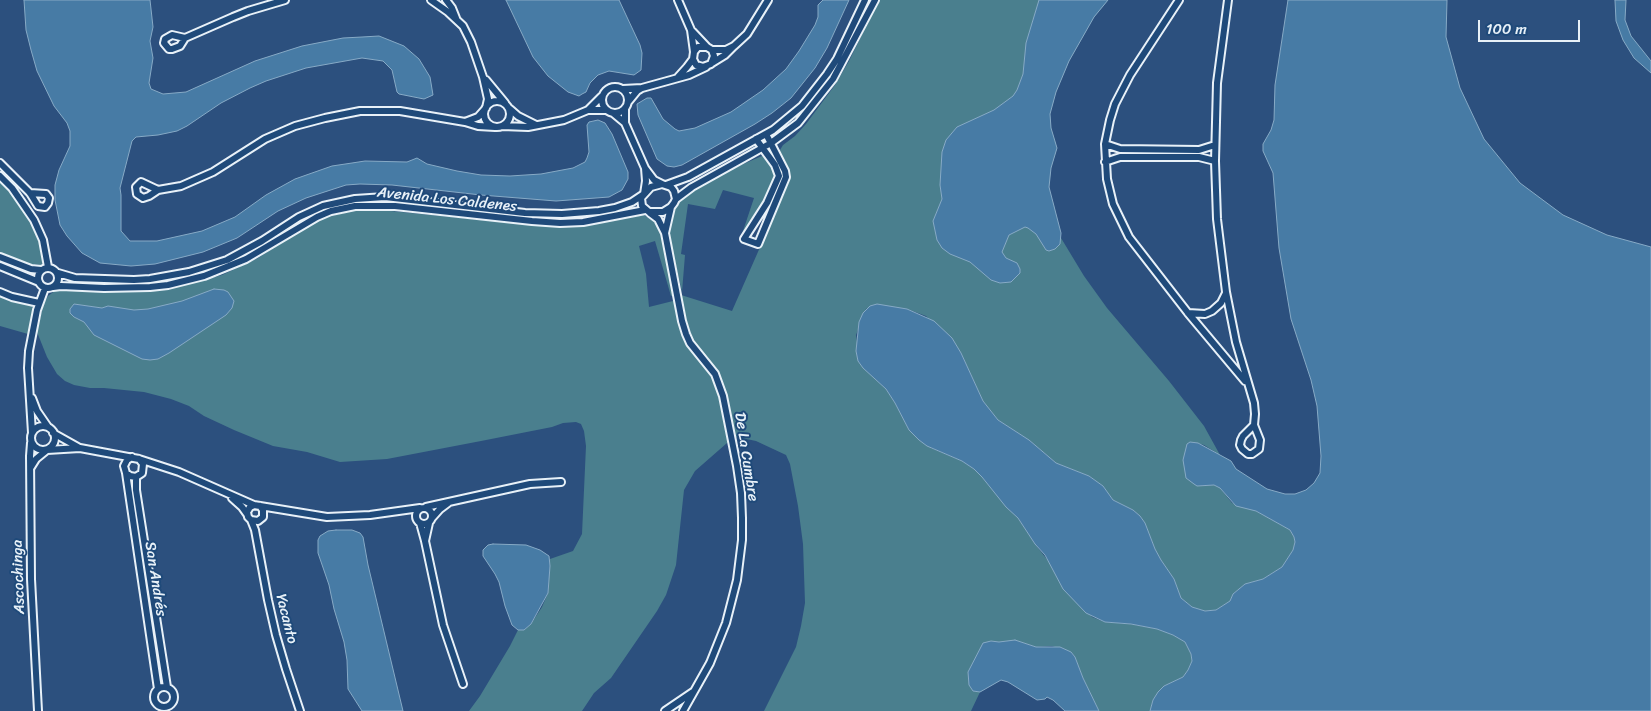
<!DOCTYPE html>
<meta charset="utf-8">
<style>
body{margin:0}
#map{position:relative;width:1651px;height:711px;overflow:hidden;background:#2c507e;font-family:Sriracha,sans-serif}
canvas{display:block}
.scale{position:absolute;left:1478px;top:20px;width:102px;height:22px;box-sizing:border-box;border:2px solid #e8f1f8;border-top:0;padding-left:6px;font-size:15px;line-height:18px;white-space:nowrap;color:#e8f1f8;-webkit-text-stroke:4px #1f4a7a;paint-order:stroke}
</style>
<div id="map">
<canvas width="1651" height="711"></canvas>
<div class="scale">100 m</div>
</div>
<script>
const context = document.querySelector('canvas').getContext('2d');
context.lineJoin = 'round';
function fillPath(path, color) {
  context.fillStyle = color;
  context.fill(path, 'evenodd');
}
function poly(rows) {
  const path = new Path2D();
  for (const r of rows) {
    if (r.length === 3) {
      path.moveTo(r[0] + r[2], r[1]);
      path.arc(r[0], r[1], r[2], 0, 2 * Math.PI);
      continue;
    }
    path.moveTo(r[0], r[1]);
    for (let i = 2; i < r.length; i += 2) path.lineTo(r[i], r[i + 1]);
  }
  return path;
}
function stroke(path, color, width, dash) {
  context.strokeStyle = color;
  context.lineWidth = width;
  context.lineCap = dash ? 'butt' : 'round';
  context.setLineDash(dash || []);
  context.stroke(path);
}
function write(font, color, halo, rows, align = 'center') {
  context.font = font + ' Sriracha,sans-serif';
  context.lineWidth = 4;
  context.setLineDash([]);
  context.textBaseline = 'middle';
  context.strokeStyle = halo;
  context.fillStyle = color;
  for (const [text, x, y, turn = 0] of rows) {
    context.save();
    context.translate(x, y);
    context.rotate((+turn || 0) * Math.PI / 180);
    context.textAlign = isNaN(turn) ? turn : align;
    if (halo) context.strokeText(text, 0, 0);
    context.fillText(text, 0, 0);
    context.restore();
  }
}
const green = poly([
 [879,0,1108,0,1094,17,1069,61,1056,92,1050,114,1051,128,1057,148,1051,168,1049,187,1061,238,1084,276,1107,308,1169,381,1204,426,1220,455,1204,445,1193,442,1197,486,1214,485,1220,488,1232,503,1256,511,1290,530,1294,537,1295,542,1293,550,1282,567,1263,579,1245,584,1233,594,1230,601,1216,610,1205,611,1192,607,1181,598,1174,579,1161,560,1155,549,1145,523,1140,516,1133,510,1113,500,1103,486,1089,476,1056,463,1029,440,998,420,983,401,961,353,926,316,907,309,873,305,866,309,856,335,860,364,886,389,895,403,909,430,916,437,931,448,962,461,974,469,982,477,1007,507,1018,518,1035,544,1092,617,1105,622,1130,624,1157,629,1173,635,1185,642,1191,654,1192,661,1188,670,1183,677,1164,686,1153,700,1150,711,1099,711,1083,678,1075,657,1071,652,1052,646,1036,647,1015,641,999,642,991,641,968,672,973,691,980,692,971,711,764,711,796,647,801,626,805,603,803,544,798,506,790,464,786,455,756,441,737,437,727,443,695,471,684,490,676,565,666,595,657,611,611,678,594,693,582,711,469,711,480,696,510,646,518,630,524,630,531,624,542,607,548,593,550,559,573,551,582,534,586,446,584,431,581,424,576,422,563,423,552,427,481,441,387,459,340,462,307,452,273,446,234,430,204,416,189,406,171,399,144,392,104,388,90,388,74,385,65,381,57,374,47,357,37,332,43,305,48,296,56,290,67,289,135,292,177,287,200,281,222,275,258,258,294,234,320,219,351,211,371,209,532,225,581,225,644,215,657,224,662,234,674,295,671,296,655,241,639,246,646,274,649,307,681,299,681,295,732,311,790,179,790,174,780,154,780,150,783,145,795,136,806,124,835,85,849,61],
 [762,156,768,158,770,161,776,175,775,179,765,201,742,234,754,198,723,190,715,209,688,204,681,254,685,255,682,292,670,239,670,224,674,210,679,202,686,195,698,188,734,168],
 [0,179,11,191,37,229,45,260,41,265,30,264,0,253],
 [0,296,32,306,34,312,28,334,0,326]
]);
const water = poly([
 [24,0,150,0,153,27,150,41,153,58,149,83,151,89,163,94,186,92,255,61,302,46,343,38,362,37,379,36,404,46,419,59,430,77,433,95,424,99,399,94,397,92,392,70,383,61,362,58,306,68,266,81,250,88,221,103,187,126,177,131,158,135,136,137,132,141,120,188,121,195,121,231,130,241,157,241,202,231,235,217,266,195,295,179,332,166,352,163,365,161,407,162,417,158,427,164,457,171,481,175,510,176,541,174,573,168,585,162,587,158,589,152,587,125,589,122,598,120,605,123,612,134,628,172,628,179,622,190,609,197,556,201,481,195,392,185,360,184,346,185,306,198,278,211,237,238,203,252,155,264,131,266,100,263,82,253,67,236,60,225,55,200,55,185,59,170,70,146,70,131,67,123,54,106,37,71,31,50,26,30,24,0],
 [506,0,619,0,640,45,642,53,641,70,634,75,609,71,598,75,590,83,586,92,582,94,579,96,568,92,548,76,533,57,506,0],
 [823,0,849,0,827,48,815,68,791,98,772,113,755,124,682,165,674,167,667,166,657,159,638,115,637,104,647,98,651,98,663,119,675,129,679,131,695,128,731,112,763,90,786,69,799,51,815,25,818,17,818,5,823,0],
 [1039,0,1108,0,1094,17,1069,61,1056,92,1050,114,1051,128,1057,148,1051,168,1049,187,1061,233,1060,244,1055,249,1049,251,1046,250,1036,234,1028,228,1025,227,1009,235,1002,252,1006,258,1017,263,1020,269,1020,273,1011,282,1000,283,991,280,970,262,950,254,942,248,937,240,933,221,942,199,940,185,942,152,946,140,957,127,994,110,1013,96,1017,90,1023,74,1026,43,1039,0],
 [1288,0,1447,0,1446,37,1460,88,1484,139,1520,183,1563,215,1607,235,1651,247,1651,711,1150,711,1153,700,1158,692,1164,686,1183,677,1188,670,1192,661,1191,654,1185,642,1173,635,1157,629,1131,624,1105,622,1086,613,1063,589,1045,555,1035,544,1018,518,1006,507,982,477,974,469,962,461,927,446,919,440,909,430,895,403,886,389,863,368,858,361,856,351,859,322,863,313,870,306,877,304,907,309,934,321,952,338,961,353,983,401,998,420,1029,440,1056,463,1089,476,1103,486,1113,500,1133,510,1140,516,1145,523,1155,549,1161,560,1174,579,1181,598,1192,607,1205,611,1216,610,1230,601,1233,594,1245,584,1263,579,1282,567,1293,550,1295,542,1294,537,1290,530,1256,511,1236,506,1220,488,1214,485,1197,486,1194,484,1186,478,1183,460,1187,444,1190,442,1198,443,1231,461,1236,469,1267,489,1285,494,1295,494,1306,490,1314,483,1320,473,1321,456,1317,406,1311,380,1291,319,1279,248,1273,173,1263,151,1263,144,1271,130,1274,120,1275,85,1288,0],
 [1615,0,1626,0,1625,20,1631,36,1651,61,1651,73,1634,58,1623,40,1616,21,1615,0],
 [214,289,224,290,228,292,234,301,232,308,226,315,169,353,158,359,150,360,142,359,94,335,84,322,74,317,70,313,70,309,74,304,102,308,108,306,134,310,148,309,182,301,214,289],
 [336,530,352,530,360,533,363,537,368,565,403,711,362,711,348,689,347,660,344,642,334,609,329,585,318,553,318,540,320,536,328,531,336,530],
 [493,544,526,545,540,550,549,556,550,566,548,593,531,624,524,630,518,630,512,625,505,606,499,582,495,574,483,556,483,550,488,545,493,544],
 [1015,640,1036,647,1060,647,1071,652,1075,657,1083,678,1099,711,1065,711,1053,700,1047,697,1045,699,1037,700,1008,682,1001,680,980,692,973,691,969,685,968,672,983,643,991,641,999,642,1015,640]
]);
const street = poly([
 [431,0,448,12,463,26,471,42,483,77,488,99,486,108,478,117,465,122,478,126,495,127],
 [446,0,452,8,456,18],
 [678,0,691,30],
 [1179,0,1130,75,1115,104,1110,120,1105,144,1107,179,1113,204,1129,237,1188,313,1245,381],
 [1228,0,1217,83,1215,161,1217,219,1226,292,1236,342,1254,403,1255,414,1254,425,1260,440,1259,449,1252,454,1248,454,1242,449,1240,445,1241,440,1243,436,1254,425],
 [185,38,172,35,165,39,164,43,169,49,172,49,180,46,185,38,233,17,248,11,285,0],
 [734,46,747,34,768,0],
 [712,50,726,50,734,46,725,55,712,63],
 [694,52,691,30,707,47],
 [678,77,687,67,693,59,694,52,698,47,707,47,712,50,714,56,711,64,703,67,696,65,693,59],
 [486,80,505,103],
 [615,100,13],
 [642,88,689,75,706,67],
 [623,89,642,88,637,91,628,102],
 [601,97,588,110,607,110],
 [497,114,13],
 [510,109,518,116,536,125],
 [613,113,625,123,625,108],
 [625,123,645,168],
 [502,126,528,127,564,120,588,110],
 [756,139,775,165,779,176,767,203,744,239,758,244,786,177,785,171,766,134],
 [1105,144,1120,149,1199,150,1215,145],
 [1105,162,1120,157,1199,157,1215,161],
 [0,163,30,193],
 [0,176,12,188,34,220,43,240,48,267],
 [662,184,671,187,674,191,676,199,674,203,671,207,663,212,649,212,642,206,641,198,651,187,662,184],
 [666,185,688,177,773,130,802,106,827,74,837,59,865,0],
 [158,190,141,182,136,187,137,194,143,198,149,196,158,190,181,186,213,172,265,139,295,126,325,118,360,111,400,111,465,122],
 [30,193,46,194,49,198,48,203,45,207,38,206,30,193],
 [676,199,692,187,771,143,798,123,833,79,875,0],
 [650,213,658,219,665,233,671,207],
 [665,233,682,321,686,334,690,343,715,374,723,396,737,466,741,493,742,518,742,540,737,580,726,623,710,663,683,711],
 [0,257,31,269,41,270],
 [0,266,39,282],
 [48,278,10],
 [58,273,75,278,134,280,150,279,189,272,227,260,262,241,299,217,323,206,355,199,385,197,525,213,562,214,599,211,615,208,632,202,644,194,646,181,645,168,654,180,662,184],
 [53,287,61,286,104,288,150,287,168,285,204,276,246,259,317,217,331,211,355,206,395,206,532,221,560,223,583,222,645,210],
 [0,292,12,297,39,303],
 [1188,313,1205,314,1212,311,1221,303,1226,293],
 [32,398,37,411,48,427],
 [43,438,12],
 [32,433,28,368,29,351,37,310,45,288],
 [53,433,78,447],
 [31,443,30,456,31,579,38,711],
 [132,457,127,460,124,466,126,473,130,476,136,477,142,473,143,464,139,459],
 [31,467,36,459,47,450,80,448,139,459,179,472,254,505],
 [126,473,158,689],
 [136,477,136,490,167,687],
 [232,498,242,507,247,514],
 [260,506,263,510,263,517,258,521,251,520,248,517,247,512,250,507,254,505,327,517,370,515,420,508],
 [426,507,530,484,561,482],
 [424,516,8],
 [432,518,440,509,448,503],
 [251,520,255,530,268,600,276,635,286,669,300,711],
 [420,523,425,541,429,523],
 [425,541,443,625,463,684],
 [164,697,10],
 [665,711,693,692]
]);
const streetNames = [
 ["Avenida Los Caldenes",447,200,6],
 ["De La Cumbre",746,457,81],
 ["Ascochinga",19,577,-92],
 ["San Andrés",155,579,81],
 ["Yacanto",286,619,76]
];
fillPath(green, '#4a7f8e');
fillPath(water, '#477ba5');
stroke(water, '#87aac6', 1);
stroke(street, '#e8f1f8', 10);
stroke(street, '#1f4a7a', 6);
write('15px', '#e8f1f8', '#1f4a7a', streetNames);
</script>
